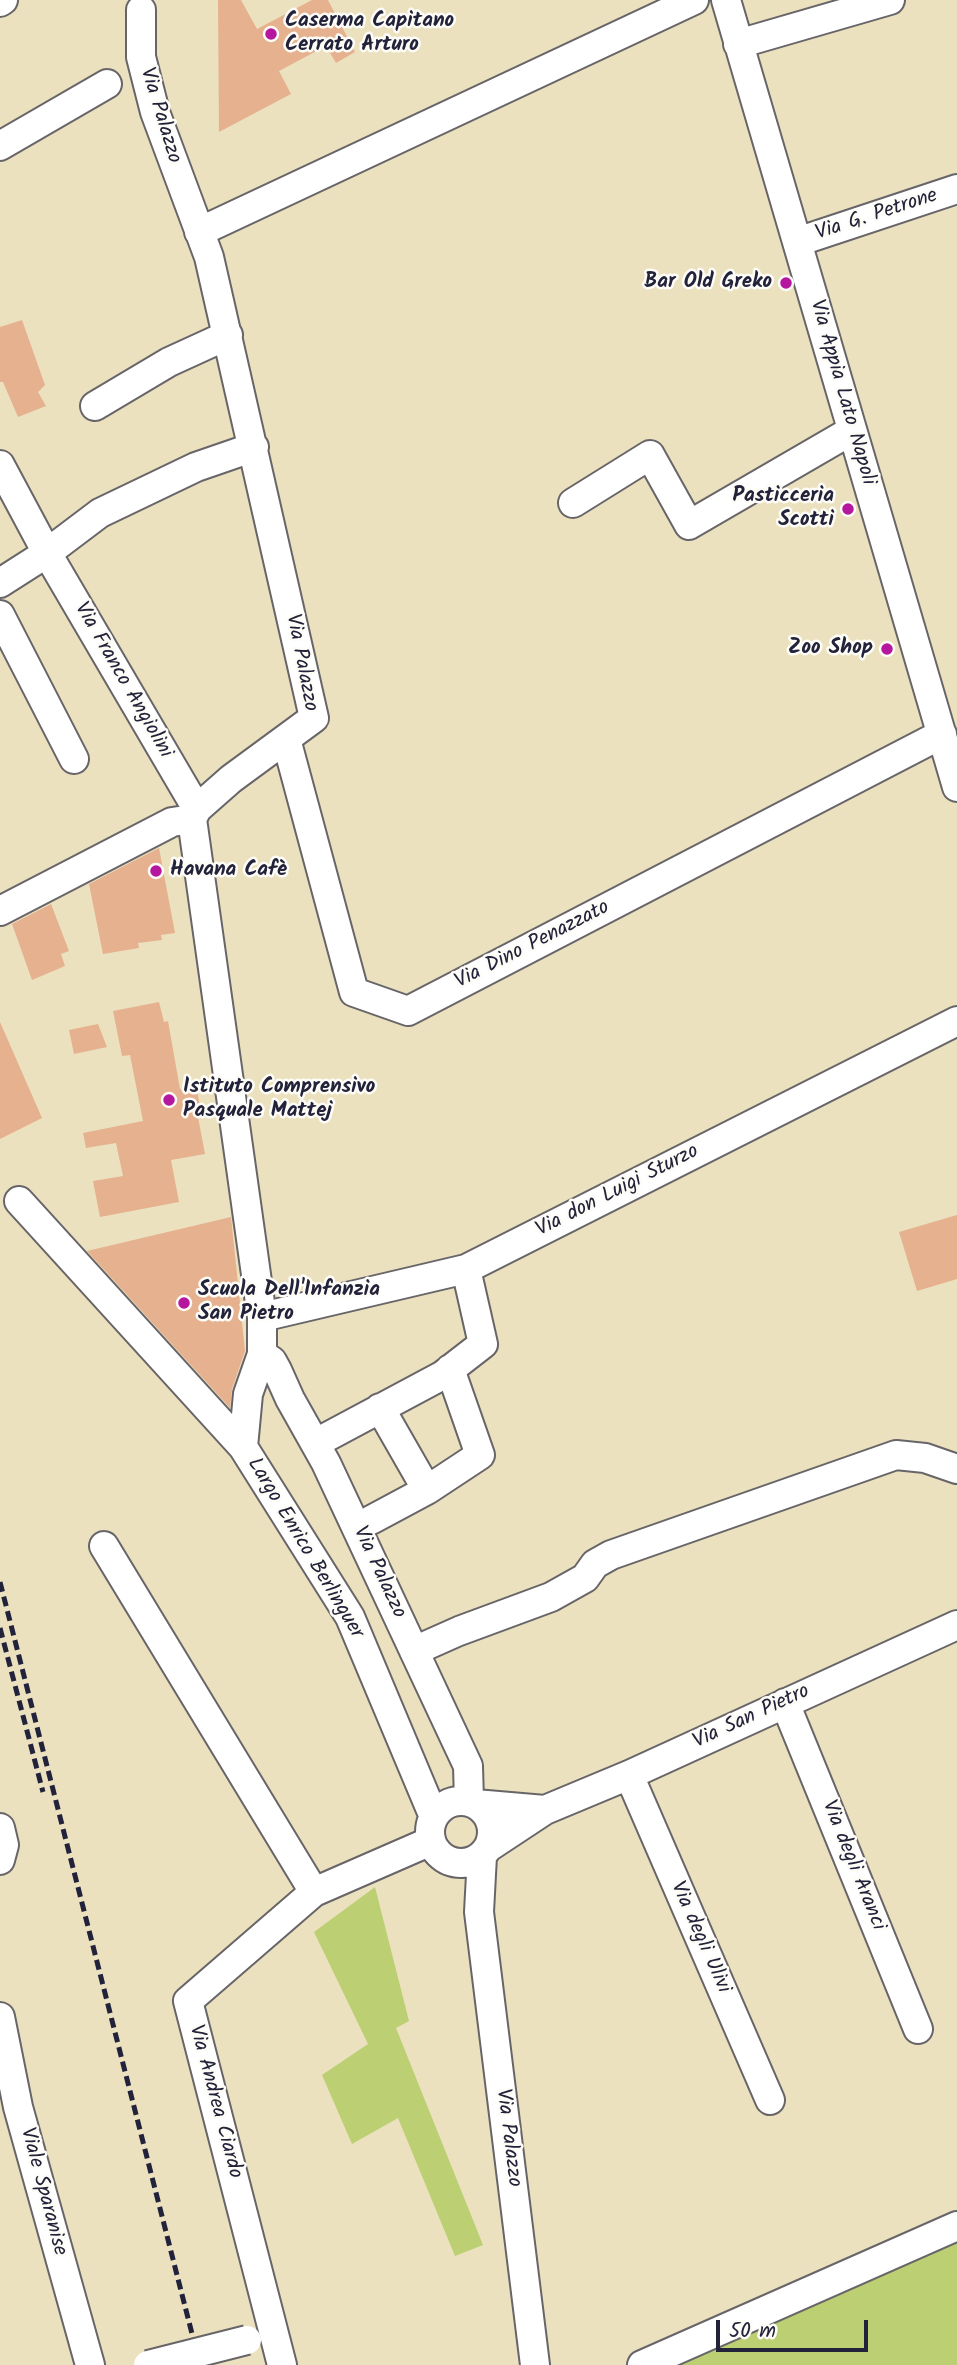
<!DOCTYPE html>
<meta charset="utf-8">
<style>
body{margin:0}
#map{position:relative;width:957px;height:2365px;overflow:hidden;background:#ebe1bf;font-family:Kalam,sans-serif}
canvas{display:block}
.scale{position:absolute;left:716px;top:2320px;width:152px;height:32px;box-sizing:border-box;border:4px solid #22223b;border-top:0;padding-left:9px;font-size:21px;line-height:24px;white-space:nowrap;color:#22223b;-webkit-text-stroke:5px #fdfcf7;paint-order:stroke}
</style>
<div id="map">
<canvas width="957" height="2365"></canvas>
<div class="scale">50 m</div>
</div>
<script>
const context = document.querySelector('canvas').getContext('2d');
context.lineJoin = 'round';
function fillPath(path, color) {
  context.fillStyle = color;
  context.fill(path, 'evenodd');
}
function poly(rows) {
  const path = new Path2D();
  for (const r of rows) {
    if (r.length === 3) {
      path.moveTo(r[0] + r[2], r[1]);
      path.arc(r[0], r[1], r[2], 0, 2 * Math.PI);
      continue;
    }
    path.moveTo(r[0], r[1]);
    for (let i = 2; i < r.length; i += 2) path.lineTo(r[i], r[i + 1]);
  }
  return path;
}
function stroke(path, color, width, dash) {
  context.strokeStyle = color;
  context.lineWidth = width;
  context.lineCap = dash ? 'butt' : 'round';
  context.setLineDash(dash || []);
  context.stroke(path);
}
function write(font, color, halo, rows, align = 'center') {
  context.font = font + ' Kalam,sans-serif';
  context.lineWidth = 5;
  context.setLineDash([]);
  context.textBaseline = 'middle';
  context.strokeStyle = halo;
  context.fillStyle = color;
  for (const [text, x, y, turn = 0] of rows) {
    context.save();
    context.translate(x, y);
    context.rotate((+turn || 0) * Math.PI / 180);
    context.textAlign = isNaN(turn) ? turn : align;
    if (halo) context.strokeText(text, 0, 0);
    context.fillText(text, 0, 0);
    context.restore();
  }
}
const green = poly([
 [375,1887,409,2021,396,2028,483,2245,455,2256,398,2118,352,2144,322,2075,368,2044,314,1932],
 [957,2242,957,2365,663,2365]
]);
const building = poly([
 [218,0,241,0,257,29,312,0,328,0,355,52,336,63,326,46,279,71,291,94,219,132],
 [22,320,45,385,38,392,46,406,18,417,3,382,0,382,0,327],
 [159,848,175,933,161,935,162,940,138,943,139,948,103,954,89,884],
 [51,904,69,951,61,954,65,966,32,980,12,924],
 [159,1002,164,1022,168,1021,180,1089,196,1086,201,1111,197,1112,205,1154,171,1160,179,1202,100,1217,93,1181,123,1176,116,1143,86,1148,83,1133,143,1121,130,1055,122,1056,113,1011],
 [0,1022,42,1118,0,1139],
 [98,1024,107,1047,74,1054,69,1030],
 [957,1215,957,1279,917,1291,899,1232],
 [231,1217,245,1351,232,1389,230,1408,87,1251]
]);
const minor = poly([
 [726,0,957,787],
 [0,2,3,0],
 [141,10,141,57,155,112,209,257,314,718,231,779,197,809,192,819,262,1317,262,1354,248,1394,243,1447,350,1617,434,1817],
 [738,44,890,0],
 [0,146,107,84],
 [199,232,694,0],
 [797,242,957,189],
 [95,406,169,362,228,335],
 [0,465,47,553,197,809],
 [573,503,650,455,689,525,851,431],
 [0,583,47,553,100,513,196,467,254,447],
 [0,615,74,759],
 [286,739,354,992,408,1011,942,734],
 [0,911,172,822,192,819],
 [19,1201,243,1447],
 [262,1317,466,1269,957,1021],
 [262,1354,272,1361,277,1370,290,1399,326,1463,468,1766,469,1801],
 [327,1437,443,1375,483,1344,466,1269],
 [427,1490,480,1455,450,1369],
 [371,1520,427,1490,380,1408],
 [104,1546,314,1892,188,2001,282,2365],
 [414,1651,459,1631,551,1597,585,1578,595,1564,611,1555,896,1455,925,1458,957,1469],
 [785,1703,918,2029],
 [629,1775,770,2100],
 [461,1832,31],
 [475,1804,545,1810],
 [0,1828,4,1845,0,1860],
 [489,1847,545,1810,629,1775,957,1625],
 [482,1856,479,1912,535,2365],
 [314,1892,431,1841],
 [0,2017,18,2107,90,2365],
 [642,2365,957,2226]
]);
const rail = poly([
 [0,1582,200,2365],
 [0,1628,43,1792]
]);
const minorBridge = poly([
 [148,2365,247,2340]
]);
const markers = [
 [271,34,7,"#b5179e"],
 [786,283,7,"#b5179e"],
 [848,509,7,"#b5179e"],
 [887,649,7,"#b5179e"],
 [156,871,7,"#b5179e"],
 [169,1100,7,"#b5179e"],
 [184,1303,7,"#b5179e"]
];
const poiNames = [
 ["Caserma Capitano",285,22],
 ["Cerrato Arturo",285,46],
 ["Bar Old Greko",772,283,"right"],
 ["Pasticceria",834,497,"right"],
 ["Scotti",834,521,"right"],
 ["Zoo Shop",873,649,"right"],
 ["Havana Cafè",170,871],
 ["Istituto Comprensivo",183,1088],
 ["Pasquale Mattej",183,1112],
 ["Scuola Dell'Infanzia",198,1291],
 ["San Pietro",198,1315]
];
const streetNames = [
 ["Via Palazzo",159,116,73],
 ["Via G. Petrone",877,216,-18],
 ["Via Appia Lato Napoli",841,393,74],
 ["Via Palazzo",300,663,79],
 ["Via Franco Angiolini",122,681,60],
 ["Via Dino Penazzato",533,946,-27],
 ["Via don Luigi Sturzo",618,1192,-27],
 ["Largo Enrico Berlinguer",304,1549,59],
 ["Via Palazzo",378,1573,65],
 ["Via San Pietro",752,1718,-25],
 ["Via degli Aranci",852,1866,68],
 ["Via degli Ulivi",699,1938,66],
 ["Via Andrea Ciardo",214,2102,75],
 ["Via Palazzo",507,2138,83],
 ["Viale Sparanise",42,2192,75]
];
fillPath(green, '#bccf72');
fillPath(building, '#e6b18e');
stroke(minor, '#686569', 32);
stroke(minor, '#fff', 28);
stroke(rail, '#22223b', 5, [10, 5]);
stroke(minorBridge, '#686569', 32, []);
stroke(minorBridge, '#fff', 28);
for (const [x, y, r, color] of markers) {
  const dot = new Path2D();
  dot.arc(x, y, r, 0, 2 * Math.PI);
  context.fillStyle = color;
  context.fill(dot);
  stroke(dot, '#fdfcf7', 2.5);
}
write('bold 21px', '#22223b', '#fdfcf7', poiNames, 'left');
write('21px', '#22223b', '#fdfcf7', streetNames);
</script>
